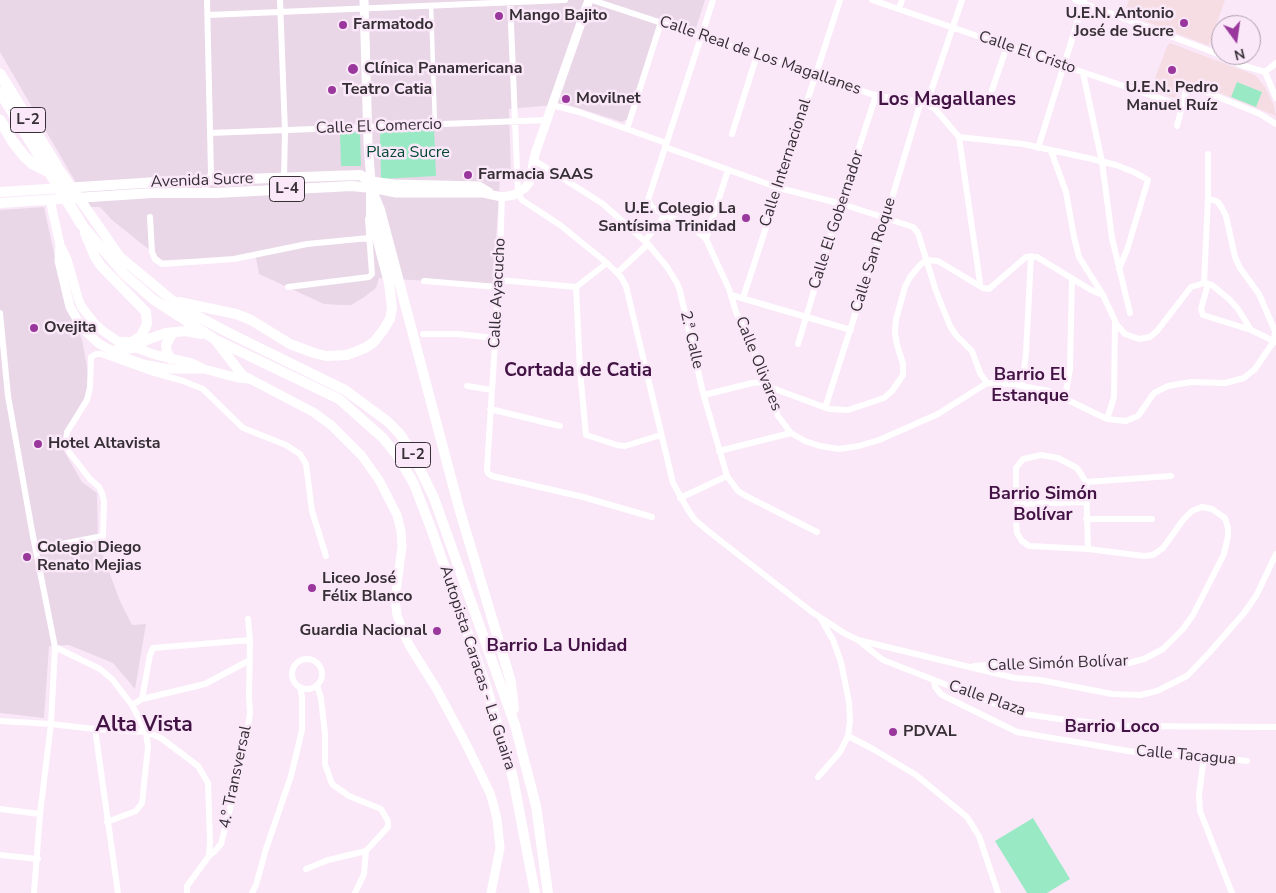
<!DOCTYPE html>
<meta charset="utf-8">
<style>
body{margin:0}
#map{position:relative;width:1276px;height:893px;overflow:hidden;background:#fae8f9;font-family:"Nunito Sans",sans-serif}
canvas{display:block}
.north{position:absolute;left:1211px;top:15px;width:50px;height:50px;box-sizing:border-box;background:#fae8f9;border:1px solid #ac9eab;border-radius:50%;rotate:166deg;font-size:14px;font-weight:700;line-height:20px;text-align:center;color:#362f35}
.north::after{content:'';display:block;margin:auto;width:18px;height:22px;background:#9a379d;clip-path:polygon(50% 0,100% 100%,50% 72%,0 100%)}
</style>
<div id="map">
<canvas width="1276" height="893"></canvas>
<div class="north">N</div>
</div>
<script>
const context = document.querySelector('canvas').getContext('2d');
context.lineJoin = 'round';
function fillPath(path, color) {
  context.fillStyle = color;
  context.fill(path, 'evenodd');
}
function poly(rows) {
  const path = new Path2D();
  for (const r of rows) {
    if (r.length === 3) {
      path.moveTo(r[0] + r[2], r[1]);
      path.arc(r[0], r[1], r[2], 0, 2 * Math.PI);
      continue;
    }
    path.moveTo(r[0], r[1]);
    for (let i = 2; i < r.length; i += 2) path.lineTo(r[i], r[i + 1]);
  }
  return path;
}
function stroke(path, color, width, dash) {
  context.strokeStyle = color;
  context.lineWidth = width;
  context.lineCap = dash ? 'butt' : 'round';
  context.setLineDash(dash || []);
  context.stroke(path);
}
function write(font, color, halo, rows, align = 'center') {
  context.font = font + ' "Nunito Sans",sans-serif';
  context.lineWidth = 5;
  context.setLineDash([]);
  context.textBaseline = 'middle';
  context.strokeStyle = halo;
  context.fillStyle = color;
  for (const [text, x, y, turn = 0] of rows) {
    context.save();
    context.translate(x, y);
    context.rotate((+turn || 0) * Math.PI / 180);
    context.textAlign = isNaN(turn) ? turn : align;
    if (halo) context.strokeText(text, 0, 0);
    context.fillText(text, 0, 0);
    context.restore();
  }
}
const commercial = poly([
 [0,0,705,0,696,28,660,17,628,119,622,122,565,104,509,109,511,175,508,178,500,179,493,285,379,278,376,288,363,298,351,305,341,305,324,304,259,274,256,258,162,260,112,220,100,207,90,207,0,52],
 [44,207,61,285,82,340,89,376,89,390,65,431,62,440,64,451,82,482,97,493,98,542,120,601,132,625,146,624,135,689,113,663,69,645,49,646,44,718,0,713,0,210]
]);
const education = poly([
 [1129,0,1225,0,1209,46,1124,13],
 [1170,43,1255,75,1265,87,1274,106,1276,116,1196,83,1189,83,1180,87,1175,98,1154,91,1155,87,1152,86,1167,46]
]);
const green = poly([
 [1237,82,1262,92,1256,107,1231,97],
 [434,128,436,176,381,179,380,130],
 [360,132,361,166,341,166,340,133],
 [1033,818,1070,879,1047,893,1027,893,995,841]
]);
const pedestrian = poly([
 [431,6,435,125]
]);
const minor = poly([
 [280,0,285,131,284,178],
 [510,0,518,193,522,200,560,225,607,263,621,277,626,286,673,483,688,510,695,520,708,531,812,612,844,633,858,640,1015,678,1040,680,1112,694,1140,695,1157,691,1187,676,1209,653,1244,613,1256,596,1276,554],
 [592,0,798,68,871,94,885,97,923,102,935,109,959,137,1023,144,1088,158,1116,165,1134,172,1148,180,1127,250,1119,269],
 [713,0,648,200,652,207,665,215,690,225,706,239,729,289,736,312,753,349,778,416,791,433,805,441,820,446,839,449,859,446,879,440,938,414,987,383,1011,384,1049,391,1107,419,1126,421,1138,416,1154,393,1168,386,1191,382,1225,383,1244,378,1255,369,1274,341,1275,331,1259,294,1240,268,1235,257,1226,216,1222,208,1218,202,1208,198],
 [872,0,1182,106],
 [1075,0,1213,52,1241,65,1265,72],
 [899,9,902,0],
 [208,15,565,0],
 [1265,72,1276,98],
 [1265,72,1276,63],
 [1083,73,1102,162,1112,238,1130,313],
 [992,90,1007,46],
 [927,103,962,0],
 [552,105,579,112,666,143],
 [1177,126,1186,91,1196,88,1260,114,1276,124],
 [627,129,661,22],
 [210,133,547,120],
 [732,134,757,55],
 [959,137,980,283],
 [665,147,779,188,842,204,913,227,918,233,936,291,950,326,956,335,972,351,980,373,987,383],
 [1038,148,1084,1],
 [1051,151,1066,192,1074,237,1079,257,1103,295,1117,325,1125,334,1139,339,1150,337,1157,331,1191,287,1204,283,1212,285,1229,299,1238,309,1251,330],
 [534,160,603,204,648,244,667,267,677,283,680,291,703,393,727,476,738,491,746,496,817,532],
 [203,193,211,173,207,0],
 [502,197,499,280,487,469,488,473,492,476,583,497,652,517],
 [150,217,152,252,155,259,162,264,234,259,307,244,369,238],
 [706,239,728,170],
 [645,241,665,215],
 [617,273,648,244],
 [499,280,576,287,607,263],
 [424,281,498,287],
 [1204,283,1208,198,1208,154],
 [1208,284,1201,309,1203,315,1251,330,1276,342],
 [288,287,369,277,372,274,368,219],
 [576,287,580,370,586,435,617,445,625,446,661,435],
 [731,295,851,330],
 [743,298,840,0],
 [0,313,8,396,32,531,55,647,51,724,40,814,34,893],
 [423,334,457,334,495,338],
 [798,344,828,244,876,95],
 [467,386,492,390],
 [767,386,829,409,848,410,884,398,892,391,903,375,903,364,897,345,895,332,896,319,905,287,910,277,921,264,927,260,938,261,983,288,989,289,1026,257,1037,257,1091,290,1103,295],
 [1022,386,1026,353,1031,256],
 [704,395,752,383,765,382],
 [1065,397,1070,369,1072,278],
 [825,408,886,218,921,101],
 [490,409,560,426],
 [1107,419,1114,397,1115,321],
 [719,451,791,433],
 [1086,482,1171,476],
 [1016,496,1016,468,1023,459,1041,455,1058,458,1077,468,1086,482,1088,549],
 [680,498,727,476],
 [1086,519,1152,519],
 [36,549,103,536,104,501,102,493,99,487,90,479,69,452,66,441,67,432,87,400,90,387,91,357,96,354,101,354,148,371,183,381,203,389,243,428,286,445,300,454,306,464,312,511,326,556],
 [859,641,883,660,1018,713,1059,719,1124,726,1276,727],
 [55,647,100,669,112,679,132,705,146,732,148,747,142,803,136,811,107,822],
 [307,674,15],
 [974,666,1013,663,1121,665,1144,659,1163,649,1183,629,1193,615,1224,554,1228,536,1228,528,1225,518,1212,509,1202,507,1192,511,1183,520,1163,548,1153,555,1144,556,1088,549,1029,546,1022,541,1017,533,1015,507,1017,504,1086,502],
 [934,680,935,687,942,695,1017,732,1146,754,1204,756,1247,761],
 [317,685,321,698,325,734,325,764,332,784,349,796,381,809,388,821,388,827,366,851,364,874,355,893],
 [142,699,150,655,153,648,250,640],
 [132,705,142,699,205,684,250,660],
 [0,721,51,724,95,729,146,732,161,738,198,766,208,783,210,841,209,856],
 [95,729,118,893],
 [848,736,873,749,916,775,967,817,979,836,998,893],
 [1204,756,1199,795,1200,811,1232,893],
 [818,777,840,752,848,736,850,721,849,702,841,662,833,640,821,619],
 [0,809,40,814],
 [0,855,38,859],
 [306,869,328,860,366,851],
 [187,893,187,886,209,856,214,852,221,844,245,749,250,713,249,697,250,640,248,619],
 [252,893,256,885,266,849,291,776,302,730,302,697,300,687]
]);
const secondary = poly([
 [364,0,368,143,371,181,394,184,479,186,489,192],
 [371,188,396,193,483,193,502,197,514,195,525,188,529,183,535,154,589,0],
 [50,200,60,245,67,259,78,298,81,306,95,324,103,331,119,342,156,355,192,363,204,369],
 [60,245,59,261,70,307,82,328,98,343,121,356,143,364,169,369,204,369,238,378,250,379,313,412,331,425,362,456,379,480,397,515,401,531,402,547,395,599,397,615,402,629,409,645,436,688,465,742,490,793,493,803,497,819,500,848,491,893]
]);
const primary = poly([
 [0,192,158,182,360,175,371,181,371,188,352,186,216,193,152,193,0,203]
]);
const trunk = poly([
 [56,165,120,257,173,301,195,315,229,333,345,390,387,421,400,434,413,455,434,498,515,725,536,806,548,893],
 [371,188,380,210,459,508,511,682,514,709],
 [82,225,124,274,154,300,216,340,339,399,383,438,399,458,414,484,432,531,487,689,513,778,535,893],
 [85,233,95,257,101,266,146,312,147,324,141,336,132,342,119,342],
 [179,302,236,314,251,320,290,344,314,353,326,356,347,355,365,348,374,342,384,329,390,319,392,308,389,283,371,215,371,194],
 [216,341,243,376,250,379],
 [111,351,133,348,149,339,166,333,186,331,201,334],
 [171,359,167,352,166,345,173,332]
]);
const motorway = poly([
 [0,74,56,165],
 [0,92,82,225],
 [0,120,13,142,25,157,33,164,49,172]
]);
const markers = [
 [499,16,5,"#9a379d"],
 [1184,23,5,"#9a379d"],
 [343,25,5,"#9a379d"],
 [353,69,6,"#9a379d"],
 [1172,70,5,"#9a379d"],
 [332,90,5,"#9a379d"],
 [566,99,5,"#9a379d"],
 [468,175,5,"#9a379d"],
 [746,218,5,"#9a379d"],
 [34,328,5,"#9a379d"],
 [38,444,5,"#9a379d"],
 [27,557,5,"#9a379d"],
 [312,588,5,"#9a379d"],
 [437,631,5,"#9a379d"],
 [893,732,5,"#9a379d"]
];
const shields = [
 [28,120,35],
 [287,189,35],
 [413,455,35]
];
const shieldNames = [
 ["L-2",28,120],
 ["L-4",287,189],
 ["L-2",413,455]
];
const poiNames = [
 ["U.E.N. Antonio",1174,14,"right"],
 ["José de Sucre",1174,32,"right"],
 ["Mango Bajito",509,16],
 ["Farmatodo",353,25],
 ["Clínica Panamericana",364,69],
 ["U.E.N. Pedro",1172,88,"center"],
 ["Manuel Ruíz",1172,106,"center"],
 ["Teatro Catia",342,90],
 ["Movilnet",576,99],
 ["Farmacia SAAS",478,175],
 ["U.E. Colegio La",736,209,"right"],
 ["Santísima Trinidad",736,227,"right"],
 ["Ovejita",44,328],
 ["Hotel Altavista",48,444],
 ["Colegio Diego",37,548],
 ["Renato Mejias",37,566],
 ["Liceo José",322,579],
 ["Félix Blanco",322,597],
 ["Guardia Nacional",427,631,"right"],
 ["PDVAL",903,732]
];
const streetNames = [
 ["Calle El Cristo",1027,53,19],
 ["Calle Real de Los Magallanes",760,56,19],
 ["Calle El Comercio",379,127,-2],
 ["Calle Internacional",786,163,-72],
 ["Avenida Sucre",202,181,-2],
 ["Calle El Gobernador",837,220,-72],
 ["Calle San Roque",874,255,-73],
 ["Calle Ayacucho",498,293,-87],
 ["2.ª Calle",691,340,77],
 ["Calle Olivares",758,364,68],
 ["Calle Simón Bolívar",1058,664,-2],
 ["Autopista Caracas - La Guaira",477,668,72],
 ["Calle Plaza",987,699,19],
 ["Calle Tacagua",1186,756,5],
 ["4.° Transversal",236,777,-78]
];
const parkNames = [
 ["Plaza Sucre",408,153]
];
const neighbourhoodNames = [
 ["Barrio El",1030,376],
 ["Estanque",1030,397],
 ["Barrio Simón",1043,495],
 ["Bolívar",1043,516],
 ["Barrio La Unidad",557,647],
 ["Barrio Loco",1112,728]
];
const quarterNames = [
 ["Los Magallanes",947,100],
 ["Cortada de Catia",578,371]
];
const districtNames = [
 ["Alta Vista",144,726]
];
fillPath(commercial, '#e9d7e8');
fillPath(education, '#f6dde4');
fillPath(green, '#9ae9c5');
stroke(pedestrian, '#fff', 4.5);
stroke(minor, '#fff', 6);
stroke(secondary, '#fff', 9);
stroke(primary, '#fff', 10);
stroke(trunk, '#fff', 10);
stroke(motorway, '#fff', 11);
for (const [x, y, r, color] of markers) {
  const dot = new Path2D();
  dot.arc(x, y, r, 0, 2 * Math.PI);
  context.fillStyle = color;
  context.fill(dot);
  stroke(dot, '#fae8f9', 2);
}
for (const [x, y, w] of shields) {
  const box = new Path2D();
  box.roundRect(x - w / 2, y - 12.5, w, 25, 4);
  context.fillStyle = '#fae8f9';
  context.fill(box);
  stroke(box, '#362f35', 1);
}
write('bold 15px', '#362f35', null, shieldNames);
write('bold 16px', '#362f35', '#fae8f9', poiNames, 'left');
write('16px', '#362f35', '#fae8f9', streetNames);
write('16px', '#034933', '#fae8f9', parkNames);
write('bold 18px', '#421344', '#fae8f9', neighbourhoodNames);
write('bold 19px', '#421344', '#fae8f9', quarterNames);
write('bold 21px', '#421344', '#fae8f9', districtNames);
</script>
